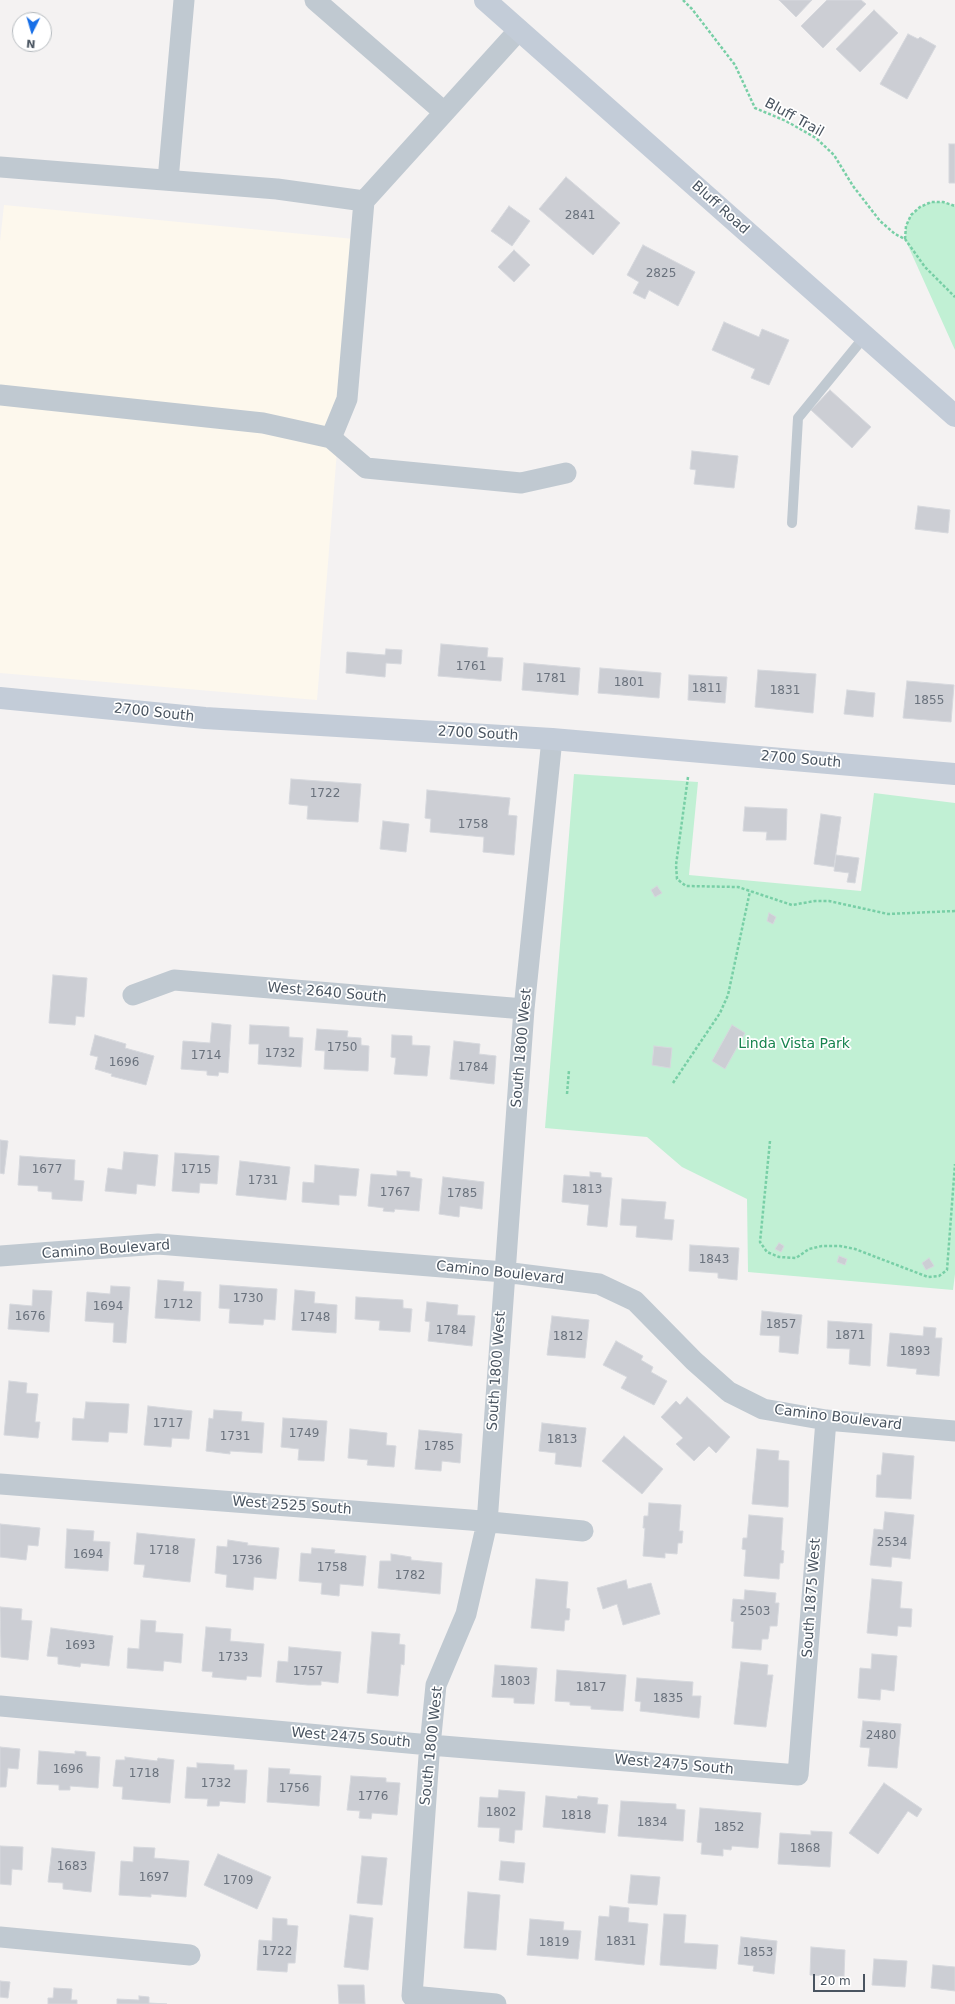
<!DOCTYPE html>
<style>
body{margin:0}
#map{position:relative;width:955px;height:2004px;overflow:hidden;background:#f4f2f2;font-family:"DejaVu Sans",sans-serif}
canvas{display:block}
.north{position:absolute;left:12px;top:12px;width:40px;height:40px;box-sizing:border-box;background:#fff;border:1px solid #b6bbbf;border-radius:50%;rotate:185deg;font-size:11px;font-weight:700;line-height:16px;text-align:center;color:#495460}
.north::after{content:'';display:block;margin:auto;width:14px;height:18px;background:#186fe7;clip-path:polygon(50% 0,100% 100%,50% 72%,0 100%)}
.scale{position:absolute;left:813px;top:1974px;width:52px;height:18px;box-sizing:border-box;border:2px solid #495460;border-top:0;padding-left:5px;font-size:12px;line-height:14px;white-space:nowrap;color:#495460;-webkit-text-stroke:3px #fff;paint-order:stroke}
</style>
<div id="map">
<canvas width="955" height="2004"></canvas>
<div class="north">N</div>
<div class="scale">20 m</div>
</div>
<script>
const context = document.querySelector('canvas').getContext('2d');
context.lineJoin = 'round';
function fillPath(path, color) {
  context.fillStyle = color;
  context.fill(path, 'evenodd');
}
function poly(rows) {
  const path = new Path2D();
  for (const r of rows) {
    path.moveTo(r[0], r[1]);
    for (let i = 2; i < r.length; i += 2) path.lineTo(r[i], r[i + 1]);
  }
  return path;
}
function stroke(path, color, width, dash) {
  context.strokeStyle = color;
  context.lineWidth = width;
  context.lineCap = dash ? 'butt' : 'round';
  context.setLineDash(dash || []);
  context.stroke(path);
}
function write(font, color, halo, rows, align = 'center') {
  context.font = font + ' "DejaVu Sans",sans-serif';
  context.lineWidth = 3.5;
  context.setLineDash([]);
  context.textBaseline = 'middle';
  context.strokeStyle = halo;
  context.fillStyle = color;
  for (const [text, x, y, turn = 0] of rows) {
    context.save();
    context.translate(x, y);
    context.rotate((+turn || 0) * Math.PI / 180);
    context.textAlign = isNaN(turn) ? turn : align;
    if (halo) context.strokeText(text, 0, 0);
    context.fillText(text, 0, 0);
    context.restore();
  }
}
const commercial = poly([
 [4,205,354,239,317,700,0,673,0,242]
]);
const green = poly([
 [931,202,943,202,955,206,955,350,905,239,906,226,911,215,920,207],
 [574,774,698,782,689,875,861,891,874,793,955,803,955,1274,953,1290,748,1272,747,1199,682,1167,647,1137,545,1128]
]);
const building = poly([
 [779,0,812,0,796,17,779,0],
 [827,0,861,0,866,4,823,48,801,26,827,0],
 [874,10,898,33,860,72,836,49,874,10],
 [908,34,918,39,920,37,936,46,907,99,880,84,908,34],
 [949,144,955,144,955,183,949,183,949,144],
 [566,177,620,223,593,255,539,209,566,177],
 [509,206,530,221,512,246,491,231,509,206],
 [643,245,695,272,678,306,649,290,645,299,633,293,639,282,627,275,643,245],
 [514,250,530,265,514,282,498,267,514,250],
 [724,322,759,337,762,329,789,340,769,385,751,378,755,369,712,350,724,322],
 [830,390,871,427,852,448,811,410,830,390],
 [692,451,738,456,734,488,694,484,696,470,690,469,692,451],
 [918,506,950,510,948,533,915,529,918,506],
 [441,644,488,648,487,657,503,658,501,681,438,676,441,644],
 [386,649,402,650,401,664,386,663,385,677,346,673,347,652,385,655,386,649],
 [524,663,580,668,578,695,522,690,524,663],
 [600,668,661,673,659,698,598,693,600,668],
 [758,670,816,674,813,713,755,707,758,670],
 [689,675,727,677,725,703,688,700,689,675],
 [907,681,954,685,951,722,903,718,907,681],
 [847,690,875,693,873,717,844,714,847,690],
 [291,779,361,784,358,822,307,819,308,806,289,804,291,779],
 [427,790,510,798,508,815,517,816,514,855,483,852,484,837,430,832,431,819,425,818,427,790],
 [745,807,787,809,786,840,766,840,767,832,743,831,745,807],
 [821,814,841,817,834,867,814,864,821,814],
 [383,821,409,824,406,852,380,849,383,821],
 [836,855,859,858,855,883,847,882,849,873,834,871,836,855],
 [657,886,662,893,655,897,651,890,657,886],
 [769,913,776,917,773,924,767,921,769,913],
 [53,975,87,978,84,1017,76,1016,75,1025,49,1023,53,975],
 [212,1023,231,1025,228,1073,219,1072,218,1076,207,1075,207,1071,181,1069,183,1041,210,1043,212,1023],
 [250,1025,289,1027,289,1037,303,1038,301,1067,258,1064,259,1044,249,1044,250,1025],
 [732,1025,745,1033,725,1069,712,1061,732,1025],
 [317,1029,348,1031,347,1037,361,1038,361,1045,369,1046,368,1071,324,1069,325,1051,315,1050,317,1029],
 [95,1035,126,1044,125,1048,154,1056,146,1085,111,1076,112,1074,95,1069,98,1057,90,1055,95,1035],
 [392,1035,412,1036,412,1045,430,1046,427,1076,394,1074,396,1058,391,1057,392,1035],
 [454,1041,480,1044,479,1054,496,1056,494,1084,450,1079,454,1041],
 [654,1046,672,1048,670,1068,652,1065,654,1046],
 [0,1140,8,1141,4,1174,0,1173,0,1140],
 [124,1152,158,1155,155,1186,137,1184,136,1194,105,1191,108,1168,122,1170,124,1152],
 [175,1153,219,1156,217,1184,200,1183,199,1193,172,1191,175,1153],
 [20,1156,75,1160,74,1180,84,1181,82,1201,52,1199,52,1192,38,1191,38,1186,18,1185,20,1156],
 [240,1161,290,1167,286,1200,236,1195,240,1161],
 [315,1165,359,1169,356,1196,339,1195,339,1205,302,1202,303,1182,314,1183,315,1165],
 [397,1171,410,1172,410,1177,422,1179,419,1211,395,1209,394,1212,383,1211,384,1208,368,1206,371,1174,397,1176,397,1171],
 [590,1172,601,1173,601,1177,612,1178,607,1227,587,1225,589,1205,562,1202,564,1175,590,1177,590,1172],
 [443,1177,484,1182,482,1209,460,1206,459,1217,439,1214,443,1177],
 [622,1199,666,1202,664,1219,674,1220,672,1240,636,1237,637,1226,620,1225,622,1199],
 [779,1243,784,1246,781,1252,775,1249,779,1243],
 [690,1245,739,1248,737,1280,718,1278,718,1273,689,1271,690,1245],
 [839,1256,847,1259,845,1265,837,1262,839,1256],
 [929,1258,934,1266,926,1270,922,1263,929,1258],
 [158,1280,184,1282,183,1291,201,1292,200,1321,155,1318,158,1280],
 [220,1285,277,1289,275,1320,264,1319,263,1325,229,1323,230,1309,219,1308,220,1285],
 [111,1286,130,1287,126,1343,113,1342,114,1323,85,1321,87,1292,110,1294,111,1286],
 [33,1290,52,1291,49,1332,8,1329,10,1304,32,1306,33,1290],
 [295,1290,315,1292,314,1303,337,1305,336,1333,292,1330,295,1290],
 [356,1297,403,1300,403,1308,412,1309,410,1332,379,1330,380,1321,355,1319,356,1297],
 [427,1302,458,1305,457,1315,475,1316,472,1346,428,1341,430,1322,425,1321,427,1302],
 [762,1311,802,1315,798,1354,779,1352,780,1336,760,1335,762,1311],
 [552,1316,589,1320,585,1358,547,1355,552,1316],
 [828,1321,872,1324,870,1366,849,1364,850,1349,827,1348,828,1321],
 [924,1327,936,1328,935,1338,942,1338,939,1376,916,1374,917,1369,887,1366,890,1333,923,1336,924,1327],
 [616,1341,643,1356,641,1360,653,1367,651,1372,667,1381,654,1405,621,1388,627,1377,603,1365,616,1341],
 [9,1381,27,1383,26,1393,38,1394,35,1422,40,1422,38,1438,4,1435,9,1381],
 [687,1397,730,1437,716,1453,709,1446,694,1461,676,1444,683,1438,661,1417,676,1401,680,1405,687,1397],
 [86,1402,129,1404,127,1433,109,1432,108,1442,72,1440,73,1418,84,1419,86,1402],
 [148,1406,192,1411,189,1439,172,1438,171,1447,144,1445,148,1406],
 [214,1410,242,1412,241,1421,264,1423,262,1453,230,1451,230,1454,206,1451,209,1418,213,1419,214,1410],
 [283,1418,327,1421,324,1461,298,1460,299,1449,281,1447,283,1418],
 [542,1423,586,1428,581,1467,555,1464,556,1453,539,1451,542,1423],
 [350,1429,387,1433,386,1445,396,1446,394,1467,367,1465,368,1460,348,1458,350,1429],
 [419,1430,462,1434,460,1463,442,1461,441,1471,415,1469,419,1430],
 [624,1436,663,1469,642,1494,602,1461,624,1436],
 [757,1449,779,1451,778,1460,789,1461,788,1507,752,1504,757,1449],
 [883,1453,914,1456,911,1499,876,1497,877,1475,881,1475,883,1453],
 [649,1503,681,1505,679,1531,683,1531,682,1543,678,1543,677,1554,665,1553,665,1558,643,1556,645,1528,643,1528,644,1516,648,1516,649,1503],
 [885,1512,914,1515,910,1559,892,1557,891,1567,870,1565,874,1529,883,1530,885,1512],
 [749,1515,783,1518,781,1550,784,1551,783,1563,780,1563,779,1579,744,1576,746,1550,742,1549,743,1538,747,1538,749,1515],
 [0,1524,40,1528,38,1546,28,1545,26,1560,0,1557,0,1524],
 [67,1529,94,1531,93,1541,110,1542,108,1571,65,1568,67,1529],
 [137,1533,195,1539,190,1582,143,1577,145,1565,134,1564,137,1533],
 [228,1540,248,1543,247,1545,279,1548,276,1579,254,1577,253,1590,226,1587,227,1575,215,1573,217,1546,227,1547,228,1540],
 [312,1548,335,1550,334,1553,366,1556,363,1586,340,1584,339,1596,321,1594,322,1583,299,1581,301,1553,311,1554,312,1548],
 [391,1554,411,1557,411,1560,442,1563,440,1594,378,1588,380,1561,391,1561,391,1554],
 [536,1579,568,1582,566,1608,570,1609,569,1620,565,1620,564,1631,531,1628,536,1579],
 [872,1579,902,1582,900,1608,912,1609,911,1627,898,1626,897,1636,867,1633,872,1579],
 [626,1580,628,1589,651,1583,660,1614,623,1625,617,1604,603,1609,597,1588,626,1580],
 [745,1590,776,1593,775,1603,779,1603,777,1626,770,1626,768,1639,762,1639,761,1650,732,1648,734,1622,731,1621,733,1599,744,1600,745,1590],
 [0,1607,22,1609,21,1620,32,1621,28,1660,1,1657,0,1607],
 [141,1620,156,1621,155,1632,183,1634,181,1663,164,1661,163,1671,127,1668,128,1648,139,1649,141,1620],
 [206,1627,231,1629,230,1641,264,1644,261,1677,247,1676,246,1680,212,1677,213,1672,202,1671,206,1627],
 [51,1628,113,1636,109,1666,81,1663,80,1667,58,1664,58,1657,47,1656,51,1628],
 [372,1632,400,1634,399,1644,405,1645,404,1665,401,1664,398,1696,367,1693,372,1632],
 [289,1647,341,1652,338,1683,321,1681,321,1685,308,1685,276,1682,278,1661,288,1662,289,1647],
 [872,1654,897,1656,894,1691,881,1689,880,1700,858,1698,860,1668,871,1669,872,1654],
 [741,1662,768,1665,767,1675,773,1675,766,1727,734,1724,741,1662],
 [495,1665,537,1668,534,1704,514,1703,514,1698,492,1697,495,1665],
 [557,1670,626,1675,623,1711,591,1709,591,1706,570,1705,570,1702,555,1701,557,1670],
 [637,1678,693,1682,692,1696,701,1696,699,1718,640,1711,641,1702,635,1701,637,1678],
 [863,1721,901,1724,897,1768,868,1766,870,1748,860,1747,863,1721],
 [0,1747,20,1749,18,1769,8,1768,6,1787,0,1787,0,1747],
 [39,1751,75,1754,75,1751,86,1752,86,1756,100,1757,98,1788,70,1786,70,1790,59,1790,59,1785,37,1784,39,1751],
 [125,1757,157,1761,158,1758,174,1760,170,1803,122,1799,123,1787,113,1786,116,1760,125,1760,125,1757],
 [197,1763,234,1765,234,1770,247,1770,245,1803,220,1801,219,1806,207,1806,208,1799,185,1798,187,1767,197,1768,197,1763],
 [269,1768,290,1769,289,1774,321,1776,319,1806,267,1802,269,1768],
 [351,1776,386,1778,386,1782,400,1783,397,1815,372,1813,371,1819,359,1818,360,1811,347,1810,351,1776],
 [884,1783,922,1809,917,1817,908,1811,878,1854,849,1833,884,1783],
 [499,1790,525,1792,522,1830,515,1830,514,1843,499,1841,500,1828,478,1827,480,1797,498,1798,499,1790],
 [546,1796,577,1799,578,1796,598,1798,597,1804,608,1805,605,1833,543,1827,546,1796],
 [621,1801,676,1804,676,1809,685,1810,683,1841,618,1836,621,1801],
 [700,1808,761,1813,758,1848,732,1846,731,1850,723,1849,723,1856,701,1854,702,1843,697,1842,700,1808],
 [811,1831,832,1832,830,1867,778,1864,780,1833,811,1835,811,1831],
 [0,1846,23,1847,22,1870,12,1869,11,1885,0,1884,0,1846],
 [134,1847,155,1848,154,1858,189,1861,186,1897,151,1894,151,1897,119,1895,121,1861,133,1862,134,1847],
 [52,1848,95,1852,91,1892,63,1889,63,1883,48,1882,52,1848],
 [218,1854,271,1877,257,1909,204,1885,218,1854],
 [362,1856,387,1858,382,1905,357,1903,362,1856],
 [501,1861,525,1863,523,1883,499,1880,501,1861],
 [631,1875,660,1877,657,1905,628,1903,631,1875],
 [468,1892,500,1895,496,1950,464,1948,468,1892],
 [610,1906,629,1908,628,1922,648,1924,644,1965,595,1960,599,1916,609,1917,610,1906],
 [664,1914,686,1915,684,1943,718,1945,716,1969,660,1965,664,1914],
 [350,1915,373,1918,368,1970,344,1967,350,1915],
 [273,1918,287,1919,287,1925,298,1926,295,1963,288,1963,287,1972,257,1970,259,1940,272,1941,273,1918],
 [530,1919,564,1922,563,1930,581,1931,578,1959,527,1955,530,1919],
 [741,1937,777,1941,774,1974,753,1971,754,1966,738,1964,741,1937],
 [811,1947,845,1950,844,1977,810,1975,811,1947],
 [874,1959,907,1961,905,1987,872,1985,874,1959],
 [933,1965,955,1967,955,1991,931,1988,933,1965],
 [0,1981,10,1982,8,1998,0,1997,0,1981],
 [338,1985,364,1985,365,2004,339,2004,338,1985],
 [54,1988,72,1989,71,2000,77,2000,77,2004,48,2004,48,1998,53,1998,54,1988],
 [139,1996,149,1997,149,2003,167,2004,117,2004,117,1999,139,2000,139,1996]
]);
const path = poly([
 [683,0,692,9,735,65,755,108,786,121,816,138,834,155,853,186,880,221,895,234,905,239,925,267,955,297],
 [905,239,906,226,911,215,920,207,931,202,943,202,955,206],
 [688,777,676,865,677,879,686,886,738,887,792,905,815,901,829,901,888,914,955,911],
 [673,1083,720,1013,728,995,750,891],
 [567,1094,569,1070],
 [770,1141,760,1242,767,1252,779,1257,796,1258,809,1249,822,1246,840,1246,855,1249,928,1277,939,1276,947,1270,955,1164]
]);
const service = poly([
 [792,523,798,418,865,336]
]);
const minor = poly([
 [315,0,444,112],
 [0,167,277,189,364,201,519,30],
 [168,180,184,0],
 [0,395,263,423,331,438,366,468,521,483,566,473],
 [331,438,347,399,364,201],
 [133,995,174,980,524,1009],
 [0,1256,158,1244,504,1272,599,1284,635,1301,694,1361,729,1392,763,1409,826,1420,955,1431],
 [0,1484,470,1520,583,1531],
 [0,1706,430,1745,798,1775,826,1420],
 [0,1937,190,1955],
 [496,2004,412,1996,429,1756,436,1685,466,1614,487,1523,524,1009,552,739]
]);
const secondary = poly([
 [485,0,955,416],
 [0,698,205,718,552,739,955,774]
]);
const numberNames = [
 ["2841",580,216],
 ["2825",661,274],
 ["1761",471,667],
 ["1781",551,679],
 ["1801",629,683],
 ["1811",707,689],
 ["1831",785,691],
 ["1855",929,701],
 ["1722",325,794],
 ["1758",473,825],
 ["1750",342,1048],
 ["1732",280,1054],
 ["1714",206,1056],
 ["1696",124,1063],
 ["1784",473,1068],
 ["1677",47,1170],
 ["1715",196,1170],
 ["1731",263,1181],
 ["1813",587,1190],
 ["1767",395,1193],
 ["1785",462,1194],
 ["1843",714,1260],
 ["1730",248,1299],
 ["1712",178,1305],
 ["1694",108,1307],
 ["1676",30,1317],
 ["1748",315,1318],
 ["1857",781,1325],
 ["1784",451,1331],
 ["1871",850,1336],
 ["1812",568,1337],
 ["1893",915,1352],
 ["1717",168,1424],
 ["1749",304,1434],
 ["1731",235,1437],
 ["1813",562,1440],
 ["1785",439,1447],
 ["2534",892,1543],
 ["1718",164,1551],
 ["1694",88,1555],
 ["1736",247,1561],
 ["1758",332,1568],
 ["1782",410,1576],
 ["2503",755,1612],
 ["1693",80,1646],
 ["1733",233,1658],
 ["1757",308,1672],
 ["1803",515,1682],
 ["1817",591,1688],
 ["1835",668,1699],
 ["2480",881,1736],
 ["1696",68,1770],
 ["1718",144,1774],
 ["1732",216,1784],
 ["1756",294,1789],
 ["1776",373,1797],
 ["1802",501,1813],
 ["1818",576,1816],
 ["1834",652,1823],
 ["1852",729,1828],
 ["1868",805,1849],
 ["1683",72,1867],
 ["1697",154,1878],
 ["1709",238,1881],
 ["1831",621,1942],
 ["1819",554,1943],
 ["1722",277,1952],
 ["1853",758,1953]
];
const streetNames = [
 ["Bluff Trail",794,118,29],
 ["Bluff Road",720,208,42],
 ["2700 South",154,713,6],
 ["2700 South",478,734,3],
 ["2700 South",801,760,5],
 ["West 2640 South",327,993,5],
 ["South 1800 West",522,1048,-85],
 ["Camino Boulevard",106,1250,-4],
 ["Camino Boulevard",500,1273,6],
 ["South 1800 West",497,1371,-86],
 ["Camino Boulevard",838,1418,7],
 ["West 2525 South",292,1506,4],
 ["South 1875 West",812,1598,-86],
 ["West 2475 South",351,1738,5],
 ["South 1800 West",432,1746,-84],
 ["West 2475 South",674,1765,5]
];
const parkNames = [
 ["Linda Vista Park",794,1044]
];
fillPath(commercial, '#fdf8ed');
fillPath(green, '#c1f0d4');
fillPath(building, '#ccced4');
stroke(building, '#d6d8dd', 1);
stroke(path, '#78cfa6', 2.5, [3, 2]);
stroke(service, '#c0c9d1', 10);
stroke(minor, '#c0c9d1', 21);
stroke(secondary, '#c3ccd8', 22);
write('12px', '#6a727d', null, numberNames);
write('14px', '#495460', '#fff', streetNames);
write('14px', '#17844f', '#fff', parkNames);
</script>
